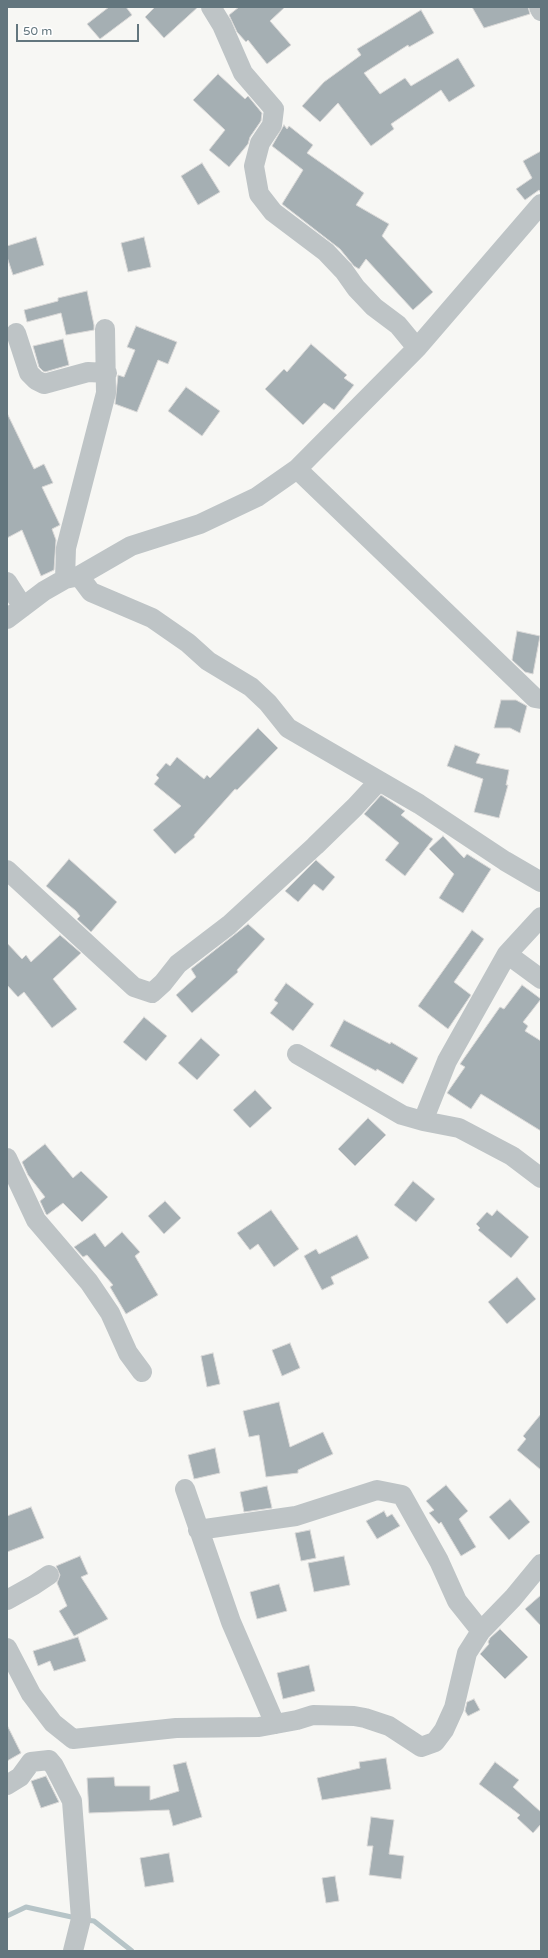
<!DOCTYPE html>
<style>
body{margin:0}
#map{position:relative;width:548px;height:1958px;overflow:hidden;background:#f7f7f4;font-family:"Varela Round",sans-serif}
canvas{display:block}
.frame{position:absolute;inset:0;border:8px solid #63767e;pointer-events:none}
.scale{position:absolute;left:16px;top:24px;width:123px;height:18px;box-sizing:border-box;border:2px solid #63767e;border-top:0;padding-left:5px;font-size:12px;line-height:14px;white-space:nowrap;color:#63767e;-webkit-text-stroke:3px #fff;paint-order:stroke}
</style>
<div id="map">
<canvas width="548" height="1958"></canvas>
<div class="frame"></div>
<div class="scale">50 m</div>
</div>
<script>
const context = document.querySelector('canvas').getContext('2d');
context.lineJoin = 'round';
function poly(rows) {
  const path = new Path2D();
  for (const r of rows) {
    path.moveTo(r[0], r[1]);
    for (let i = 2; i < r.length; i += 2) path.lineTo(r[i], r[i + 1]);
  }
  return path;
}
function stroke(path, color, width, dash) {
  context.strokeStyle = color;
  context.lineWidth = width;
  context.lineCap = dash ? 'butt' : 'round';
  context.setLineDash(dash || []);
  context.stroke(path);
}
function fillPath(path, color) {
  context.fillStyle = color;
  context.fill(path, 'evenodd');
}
const stream = poly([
 [7,1916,26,1907,76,1918],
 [86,1920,94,1921,132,1951]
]);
const building = poly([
 [109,7,126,7,132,15,100,39,87,24,109,7],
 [155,7,198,7,164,38,145,17,155,7],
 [239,7,285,7,270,21,291,45,267,64,248,40,246,42,237,32,229,15,239,7],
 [472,7,528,7,530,14,484,28,472,7],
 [421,10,434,33,409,47,408,45,364,73,380,94,405,78,411,86,458,58,475,86,449,102,441,90,391,124,394,129,371,146,338,103,320,122,302,106,324,82,361,55,357,49,421,10],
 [218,74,245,99,248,96,262,113,261,121,250,137,248,144,229,167,209,150,225,130,193,100,218,74],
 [284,125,287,129,289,126,313,145,307,153,364,193,356,205,389,224,382,236,433,292,413,310,366,259,359,269,354,266,340,249,282,204,303,170,272,146,284,125],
 [541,151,541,193,539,190,525,200,516,189,532,178,523,161,541,151],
 [202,163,220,192,198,205,181,176,202,163],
 [36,237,44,265,13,275,7,257,7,246,36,237],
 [144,237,151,267,128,272,121,243,144,237],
 [87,291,94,325,94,330,66,335,61,313,27,322,24,310,58,301,58,298,87,291],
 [136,326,177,342,168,364,158,360,137,412,115,404,118,375,124,377,135,350,127,347,136,326],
 [63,339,69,365,45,372,43,371,39,367,33,346,63,339],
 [311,344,347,375,344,378,354,385,334,410,324,403,303,425,265,389,284,369,287,372,311,344],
 [186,387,220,411,202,436,168,411,186,387],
 [7,413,34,469,44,464,53,483,42,487,60,525,52,529,56,540,54,570,41,576,22,530,7,538,7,413],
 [517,631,540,636,533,674,525,672,512,660,517,631],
 [501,700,516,700,527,706,520,733,510,728,494,728,501,700],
 [258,728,278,748,237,790,235,789,194,835,195,837,175,854,153,830,181,806,154,784,159,778,156,775,166,763,170,766,177,757,204,779,207,775,210,778,258,728],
 [455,745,480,754,476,763,509,770,506,785,508,785,499,818,474,812,483,779,447,766,455,745],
 [381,795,405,811,401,815,433,839,405,876,385,860,399,843,364,814,381,795],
 [443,836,464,858,467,854,491,869,463,913,439,898,454,874,429,849,443,836],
 [69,859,117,902,91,932,77,919,80,916,76,911,46,886,69,859],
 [316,860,335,877,323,891,314,884,298,902,285,891,316,860],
 [248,924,265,939,237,970,238,972,192,1013,176,995,196,977,191,969,248,924],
 [472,930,484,939,454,982,471,995,448,1029,418,1006,472,930],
 [60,935,81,953,53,979,77,1009,52,1028,24,992,18,997,7,985,7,943,22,959,26,955,31,962,60,935],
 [286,983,314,1004,293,1031,270,1013,278,1003,274,1000,286,983],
 [522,985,541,999,523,1022,528,1026,525,1031,541,1041,541,1131,481,1094,471,1109,447,1093,465,1067,460,1064,481,1034,500,1007,504,1009,522,985],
 [144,1017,167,1036,146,1061,123,1042,144,1017],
 [344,1020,390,1044,391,1042,418,1058,403,1084,377,1069,376,1071,330,1046,344,1020],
 [201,1038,220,1055,197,1080,178,1063,201,1038],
 [255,1090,272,1108,250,1128,233,1110,255,1090],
 [368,1118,386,1135,355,1166,338,1149,368,1118],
 [45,1144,73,1178,81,1171,108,1197,82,1222,63,1203,47,1215,46,1214,40,1201,45,1197,28,1175,22,1162,45,1144],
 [413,1181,435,1199,416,1222,394,1205,413,1181],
 [165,1201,181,1218,164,1234,148,1216,165,1201],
 [271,1210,299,1249,274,1267,258,1244,250,1250,237,1233,271,1210],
 [497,1210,529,1237,511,1258,478,1230,480,1228,476,1224,487,1212,492,1216,497,1210],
 [122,1232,140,1252,135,1256,158,1295,126,1314,110,1287,113,1285,87,1255,83,1257,74,1247,95,1233,105,1247,122,1232],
 [357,1235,369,1258,331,1277,334,1284,322,1290,304,1256,316,1249,319,1254,357,1235],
 [517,1277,536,1299,507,1324,488,1302,517,1277],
 [290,1343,300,1368,282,1376,272,1350,290,1343],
 [213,1353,220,1384,207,1387,201,1356,213,1353],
 [279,1402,290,1447,323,1432,333,1454,298,1470,298,1473,266,1477,259,1435,249,1437,243,1411,279,1402],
 [541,1414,541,1470,517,1450,526,1439,523,1436,541,1414],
 [215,1448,220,1473,194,1479,188,1455,215,1448],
 [446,1485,468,1511,459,1519,476,1547,461,1556,441,1522,439,1524,429,1513,434,1510,426,1501,446,1485],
 [267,1486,272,1508,244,1512,240,1492,267,1486],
 [510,1499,530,1522,509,1540,489,1517,510,1499],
 [31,1507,44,1538,7,1552,7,1516,31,1507],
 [384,1511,387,1517,392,1514,400,1526,377,1539,366,1521,384,1511],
 [310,1530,316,1558,301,1561,295,1533,310,1530],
 [80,1556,88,1574,81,1577,108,1619,74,1636,59,1611,67,1606,57,1583,60,1575,56,1566,80,1556],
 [344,1556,350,1585,314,1592,308,1563,344,1556],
 [279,1584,287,1611,257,1619,250,1592,279,1584],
 [541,1595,541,1626,525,1609,541,1595],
 [500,1629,528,1657,505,1679,480,1654,489,1644,488,1642,490,1638,500,1629],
 [78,1637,86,1661,54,1671,50,1661,38,1666,33,1651,78,1637],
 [309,1665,315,1691,283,1699,277,1673,309,1665],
 [474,1699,480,1710,468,1716,465,1711,467,1702,474,1699],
 [7,1725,21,1753,7,1761,7,1725],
 [386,1758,391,1789,322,1800,317,1778,360,1768,359,1762,386,1758],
 [186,1762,202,1817,173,1826,169,1810,89,1813,87,1778,114,1777,115,1786,150,1786,150,1800,179,1791,173,1765,186,1762],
 [495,1762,519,1780,513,1787,541,1812,541,1824,533,1833,517,1818,520,1815,479,1784,495,1762],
 [46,1776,59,1802,41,1808,31,1781,46,1776],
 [371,1817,394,1820,389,1854,404,1856,401,1879,369,1875,373,1846,367,1846,371,1817],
 [169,1853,174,1882,145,1887,140,1858,169,1853],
 [335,1876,339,1901,326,1903,322,1878,335,1876]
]);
const minor = poly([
 [211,7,222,25,243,73,274,109,272,125,260,143,254,166,259,194,273,212,326,252,344,271,356,288,374,307,398,325,417,348],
 [539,7,541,11],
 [16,333,29,373,36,380,44,384,88,372,107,373],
 [297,469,535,698,541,699],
 [79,576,91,592,152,618,188,643,208,661,251,687,268,703,288,728,419,804,505,861,541,882],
 [65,579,66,548,106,393,105,329],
 [7,582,23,607],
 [7,619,44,591,65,579,79,576,131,546,200,524,257,497,297,469,417,348,541,204],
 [7,870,134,987,152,993,163,983,178,964,229,925,315,846,355,807,379,781],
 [541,917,507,954,541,979],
 [297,1054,402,1115,423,1121,459,1128,512,1156,541,1178],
 [423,1121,447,1061,507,954],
 [7,1158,36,1220,89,1282,110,1313,128,1353,142,1372],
 [185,1489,231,1622,275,1724],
 [198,1530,296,1516,377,1490,402,1495,439,1561,457,1601,481,1631],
 [7,1600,34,1585,49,1575],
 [7,1648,31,1694,53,1723,73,1739,176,1728,259,1727,297,1720,313,1715,354,1716,365,1718,389,1726,421,1747,435,1742,444,1730,454,1708,467,1653,481,1631,513,1598,541,1564],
 [7,1785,20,1777,31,1762,49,1760,54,1766,72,1801,81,1919,73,1951]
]);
stroke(stream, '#b6c4c7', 5);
fillPath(building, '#a5afb3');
stroke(building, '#d9d8d7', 1);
stroke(minor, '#bec4c6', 20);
</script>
